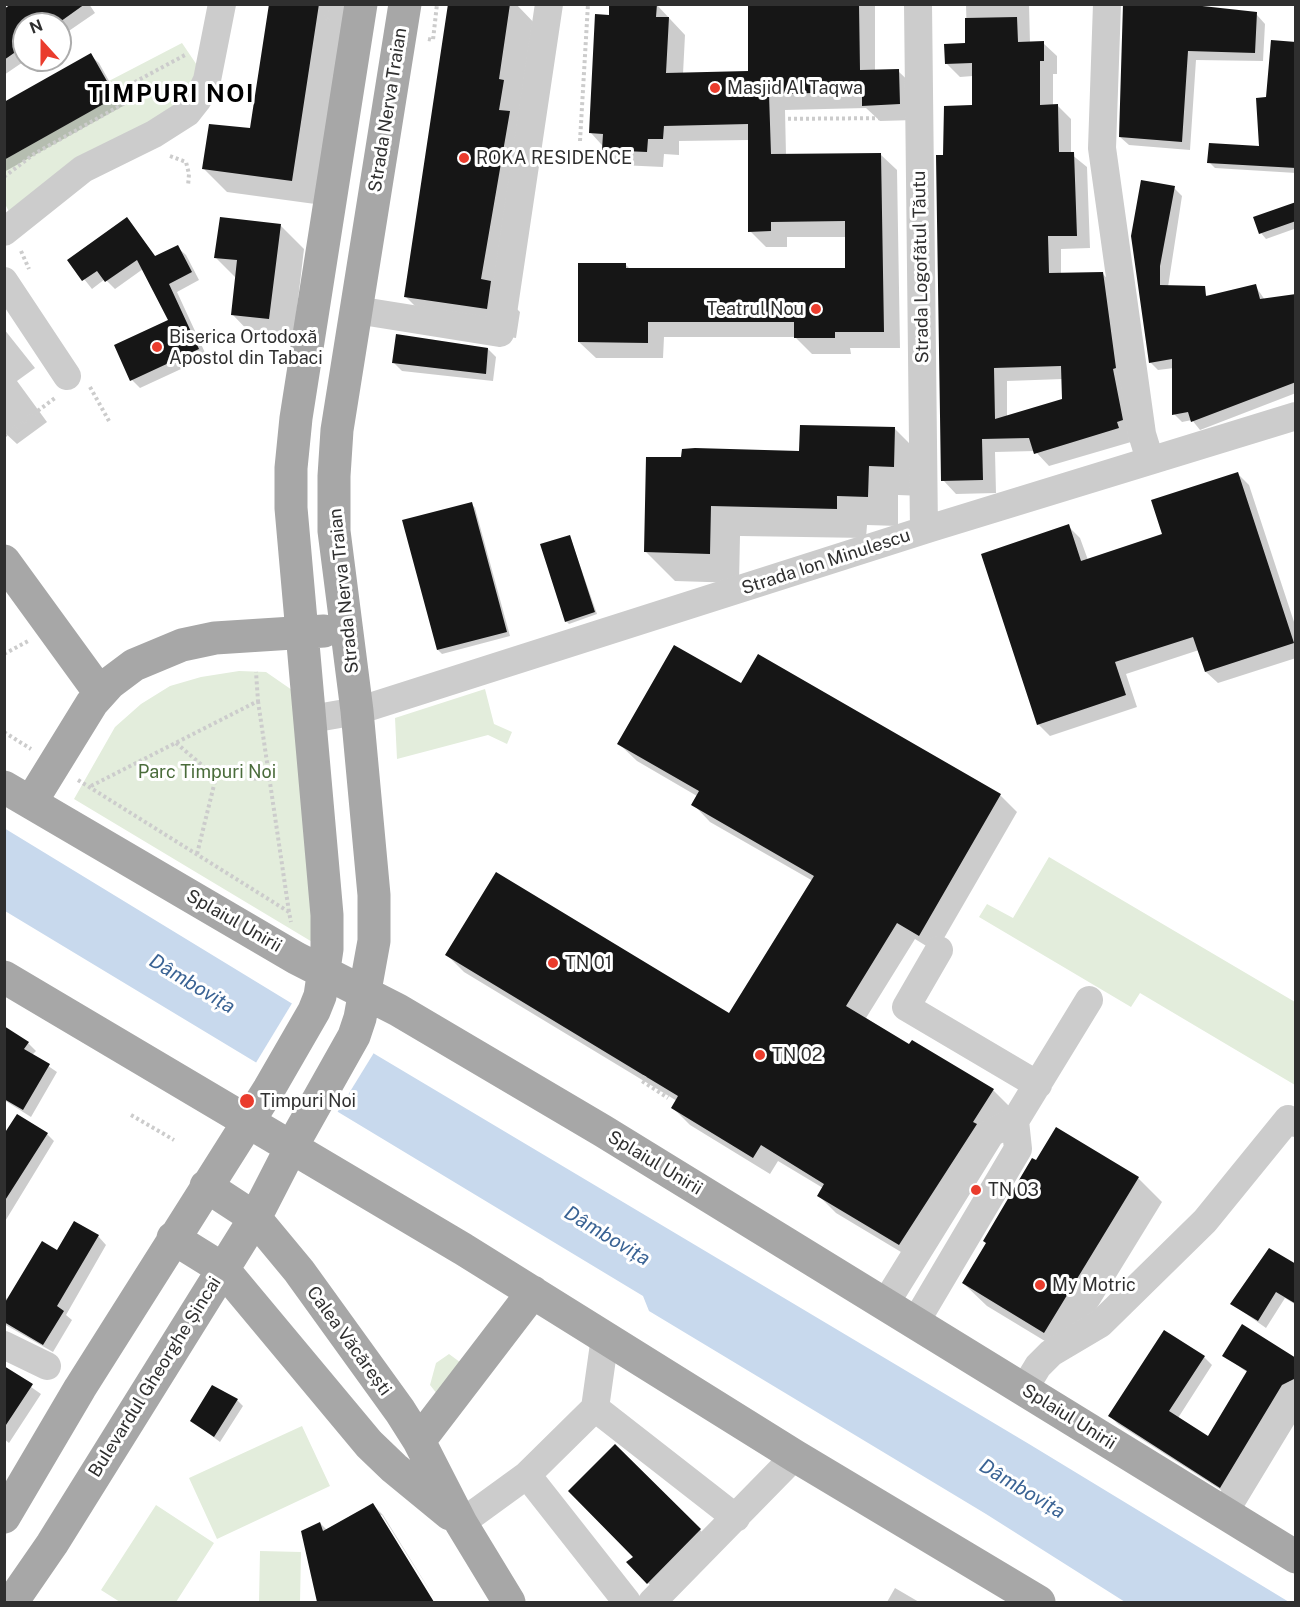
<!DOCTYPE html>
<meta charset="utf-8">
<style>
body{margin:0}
#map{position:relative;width:1300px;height:1607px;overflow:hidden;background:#fff;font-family:"Public Sans",sans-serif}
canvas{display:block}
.frame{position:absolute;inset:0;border:6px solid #2f2f2f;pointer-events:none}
.north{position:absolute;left:12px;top:12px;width:60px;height:60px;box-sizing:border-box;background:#fff;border:2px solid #acacac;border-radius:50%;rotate:339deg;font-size:16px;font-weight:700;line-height:24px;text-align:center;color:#2f2f2f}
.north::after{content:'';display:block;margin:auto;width:21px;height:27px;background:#ea3c2d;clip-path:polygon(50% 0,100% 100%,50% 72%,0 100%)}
</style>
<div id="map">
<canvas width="1300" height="1607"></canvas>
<div class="frame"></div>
<div class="north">N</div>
</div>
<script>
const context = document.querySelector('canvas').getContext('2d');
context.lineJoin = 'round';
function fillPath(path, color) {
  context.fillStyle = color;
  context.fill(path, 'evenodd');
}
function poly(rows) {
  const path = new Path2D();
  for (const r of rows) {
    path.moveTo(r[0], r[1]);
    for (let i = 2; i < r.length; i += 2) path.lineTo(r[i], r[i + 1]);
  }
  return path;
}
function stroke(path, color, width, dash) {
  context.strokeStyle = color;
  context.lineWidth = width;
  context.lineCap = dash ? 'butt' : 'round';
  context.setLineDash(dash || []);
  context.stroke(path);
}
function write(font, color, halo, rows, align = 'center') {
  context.font = font + ' "Public Sans",sans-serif';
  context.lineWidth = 6;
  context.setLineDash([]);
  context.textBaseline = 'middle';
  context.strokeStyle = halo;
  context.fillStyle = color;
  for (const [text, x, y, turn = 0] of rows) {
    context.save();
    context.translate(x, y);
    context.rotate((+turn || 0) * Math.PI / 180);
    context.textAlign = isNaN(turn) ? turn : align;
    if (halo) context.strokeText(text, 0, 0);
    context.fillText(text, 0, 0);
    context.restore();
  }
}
const green = poly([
 [182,43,207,80,198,99,15,223,5,204,4,160,115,97,107,82],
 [239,671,266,672,292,690,314,943,74,799,115,727,141,704,170,686,201,677],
 [485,689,494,724,512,732,507,744,488,735,397,759,395,718],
 [1049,857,1295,1002,1295,1085,1140,993,1131,1007,979,917,987,904,1013,918],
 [449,1354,468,1368,441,1399,430,1385,436,1363],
 [302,1426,330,1486,217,1539,189,1478],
 [156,1505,214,1543,176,1602,120,1602,101,1590],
 [260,1551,301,1552,300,1602,259,1602]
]);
const water = poly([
 [4,828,378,1056,1029,1444,1289,1602,1125,1602,986,1514,649,1311,643,1296,5,911]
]);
const pier = poly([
 [294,1000,375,1051,335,1116,254,1066]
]);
const shadow = poly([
 [14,4,89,4,95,13,60,37,60,24,24,24,26,60,4,75,4,11],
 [271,4,346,4,315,204,227,192,203,168,251,130],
 [450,4,516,4,540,29,511,303,520,312,516,338,435,326,405,296],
 [656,4,685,35,683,74,750,73,750,4,875,4,875,71,898,71,915,87,915,120,880,121,866,108,785,110,786,155,880,154,897,170,900,348,850,348,851,354,812,354,795,337,664,337,663,358,596,358,579,342,625,264,630,269,846,269,847,237,787,237,787,247,766,247,750,231,749,140,679,141,679,155,664,154,663,167,620,165,591,133,610,17],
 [966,4,1029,4,1030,43,1043,43,1057,56,1057,74,1053,74,1053,106,1058,106,1071,119,1071,154,1087,167,1090,248,1061,249,1061,274,1102,273,1115,287,1131,442,1049,466,1035,451,995,452,996,493,956,494,943,480,945,156,973,107,973,76,960,77,946,63,967,45],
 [1063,379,1064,400,1007,417,1007,381],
 [1125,4,1192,4,1192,7,1257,15,1265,24,1263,61,1196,60,1190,150,1129,145,1120,137],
 [1296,43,1296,173,1215,168,1209,162,1261,147,1267,99],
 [90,55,99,63,123,106,4,172,4,104],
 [1174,188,1182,196,1168,287,1205,294,1208,297,1256,287,1265,300,1296,295,1296,393,1200,430,1192,420,1182,422,1174,414,1174,368,1158,370,1150,362,1132,236],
 [1296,203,1296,231,1294,229,1266,239,1261,233],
 [127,219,156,257,177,247,186,255,199,280,177,292,207,357,140,388,132,380,170,320,143,269,115,289,105,279,92,289,69,260],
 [280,225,304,249,293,342,256,339,233,315,237,279,215,257],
 [4,329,35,368,17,381,47,422,17,444,4,432],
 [488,349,496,357,493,381,402,371,394,363],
 [894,428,924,458,923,496,898,495,898,526,867,525,866,538,740,536,739,583,675,581,646,552,683,459,801,452],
 [1237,473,1249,485,1296,628,1296,658,1218,683,1206,672,1199,650,1126,674,1137,707,1050,736,1038,724,1068,526,1080,538,1088,560,1164,535],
 [471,503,475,508,510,636,442,654,438,650],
 [570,537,597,614,569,624,566,621],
 [741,685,1000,795,1017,812,936,952,915,939,866,1018,910,1046,993,1090,1010,1107,916,1261,836,1213,819,1196,823,1188,778,1161,770,1174,690,1125,673,1108,677,1101,464,972,447,955,730,1015,813,881,710,822,693,804,697,796,637,761,619,744],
 [4,1028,28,1043,36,1051,32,1055,57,1072,31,1117,4,1100],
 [47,1134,54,1141,4,1223,4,1137],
 [1138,1178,1162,1202,1068,1355,987,1306,963,1283],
 [98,1236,106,1245,66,1315,72,1320,53,1352,4,1324,4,1297,9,1300,58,1252],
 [1296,1266,1296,1305,1285,1298,1266,1328,1232,1304],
 [1224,1355,1296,1359,1296,1389,1229,1495,1118,1424,1110,1416,1204,1357,1212,1365,1178,1418,1209,1438,1248,1373],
 [4,1368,41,1394,9,1443,4,1439],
 [237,1400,243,1406,220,1442,192,1421],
 [615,1447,702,1532,650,1585,628,1562,635,1557],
 [373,1505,383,1515,437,1602,382,1515,378,1515,433,1602,319,1602,303,1532,320,1523,327,1530],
 [895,1588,919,1602,887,1602]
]);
const building = poly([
 [11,4,85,4,57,24,24,24,24,46,4,60,4,9],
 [269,4,319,4,292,181,202,169,209,124,250,128],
 [448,4,510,4,499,79,504,80,499,110,510,111,481,279,491,281,487,309,404,297],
 [609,4,657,4,656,17,669,17,666,73,748,71,748,4,859,4,860,70,899,69,900,104,862,106,862,92,769,94,771,154,881,153,884,332,835,332,835,338,794,338,794,322,648,322,648,343,578,342,578,263,626,263,626,268,845,268,845,221,771,222,771,231,748,232,748,124,664,126,663,139,648,139,647,152,602,150,603,134,589,133,595,14,609,15],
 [1123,4,1184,4,1257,12,1255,53,1188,51,1182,142,1119,137],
 [1017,17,1018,42,1044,41,1044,61,1040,61,1040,105,1058,104,1059,152,1074,152,1077,236,1048,236,1049,273,1103,272,1116,368,1113,369,1123,420,1117,422,1119,428,1034,454,1029,438,982,439,983,480,941,481,936,155,943,155,944,106,972,105,972,63,945,64,944,44,965,43,965,18],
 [1061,366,1062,399,995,419,994,368],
 [1271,40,1296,42,1296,168,1207,163,1209,143,1259,146,1256,98,1266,97],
 [91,53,116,97,4,160,4,102],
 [1141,180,1175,186,1160,266,1160,285,1205,286,1206,296,1256,284,1260,299,1296,294,1296,382,1191,422,1188,412,1172,415,1172,359,1149,363,1131,236],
 [1296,202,1296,221,1259,234,1253,217],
 [127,217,155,256,178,245,192,272,169,284,199,349,130,381,114,345,168,320,137,260,105,282,97,271,82,281,67,260],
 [220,217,281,224,269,319,231,315,237,260,214,258],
 [396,334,488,348,486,374,392,363],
 [800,425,895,427,894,467,869,466,868,497,837,496,837,509,711,506,710,554,644,552,646,457,681,457,682,449,695,448,799,451],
 [1238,472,1294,643,1205,672,1193,637,1115,662,1126,695,1037,725,981,554,1069,524,1081,561,1162,534,1151,500],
 [472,502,507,632,437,650,402,520],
 [570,535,595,612,565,622,540,544],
 [674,645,741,683,758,654,1001,794,919,936,897,923,846,1006,909,1044,912,1040,994,1089,973,1122,977,1124,899,1245,817,1196,824,1184,761,1145,753,1158,671,1108,678,1096,445,955,496,872,729,1013,814,876,691,805,699,791,617,744],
 [4,1026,29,1042,24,1049,50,1064,23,1110,4,1099],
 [17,1114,48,1133,4,1202,4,1134],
 [1056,1127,1139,1177,1044,1333,962,1283,986,1243,983,1241,1032,1158,1036,1160],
 [74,1221,99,1235,57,1306,64,1311,43,1345,4,1322,4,1304,42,1241,57,1250],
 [1269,1248,1296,1264,1296,1304,1276,1292,1258,1321,1230,1304],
 [1242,1324,1296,1358,1296,1378,1282,1385,1220,1488,1108,1416,1164,1330,1205,1356,1169,1411,1208,1436,1247,1371,1222,1356],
 [4,1366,33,1384,4,1428],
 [212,1385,238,1399,214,1437,190,1421],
 [615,1444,701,1529,647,1584,626,1562,633,1557,568,1491],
 [373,1503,434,1602,317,1602,301,1531,320,1522,323,1531]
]);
const path = poly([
 [327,4,325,20,329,21],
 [428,39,433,40,437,4],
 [770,119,895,118],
 [580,141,588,4],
 [170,156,186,162,189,174,188,186],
 [4,177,34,154,132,99,133,83,185,55],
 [21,251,29,269],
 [90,387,109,421],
 [4,436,55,398],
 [4,654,30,640],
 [258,701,289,912],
 [4,732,31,749],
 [176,743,216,777,270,779],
 [78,780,289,912,291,922],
 [91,786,258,701,256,672],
 [197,854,216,777],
 [645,1076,642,1081,668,1098],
 [131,1115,174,1140]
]);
const minor = poly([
 [918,4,924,530],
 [1107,4,1102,148,1142,434,1150,460],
 [4,232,83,169,154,134,187,113,198,99,207,80,222,4],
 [4,281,67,376],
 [356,310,500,333,549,4],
 [311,719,357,711,931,528,1296,416],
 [939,950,906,1007,1038,1085],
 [885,1304,991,1133,1015,1121,1089,1000],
 [915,1323,1018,1149,1015,1121],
 [4,1345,47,1366],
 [1024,1389,1038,1366,1051,1353,1100,1324,1205,1221,1288,1119,1296,1123],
 [595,1408,736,1518],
 [527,1475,627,1602],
 [1224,1513,1296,1394],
 [461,1523,527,1475,595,1408,605,1337],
 [652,1602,795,1456]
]);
const major = poly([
 [4,561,100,693],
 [4,787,296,958,398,1010,603,1131,1296,1557],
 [31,802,92,703,110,683,134,665,182,645,215,638,324,631],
 [4,977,463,1249,795,1456,1039,1602],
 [206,1186,255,1218,299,1271,400,1411,419,1441,461,1523,509,1602],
 [173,1238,223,1269,369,1444,394,1468,450,1514],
 [419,1441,533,1292],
 [4,1517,80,1388,269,1089,314,1011,320,996,327,949,327,915,291,508,291,468,296,418,361,4],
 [12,1602,52,1544,255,1218,291,1148,354,1036,360,1018,374,941,374,895,357,711,334,531,334,476,337,430,405,4]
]);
const markers = [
 [715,88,6,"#ea3c2d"],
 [464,158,6,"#ea3c2d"],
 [816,309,6,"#ea3c2d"],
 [157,347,6,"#ea3c2d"],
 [553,963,6,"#ea3c2d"],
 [760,1055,6,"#ea3c2d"],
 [247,1101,8,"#ea3c2d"],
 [976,1190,6,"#ea3c2d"],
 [1040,1285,6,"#ea3c2d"]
];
const poiNames = [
 ["Masjid Al Taqwa",727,88],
 ["ROKA RESIDENCE",476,158],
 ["Teatrul Nou",804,309,"right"],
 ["Biserica Ortodoxă",169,337],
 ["Apostol din Tabaci",169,358],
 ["TN 01",565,963],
 ["TN 02",772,1055],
 ["Timpuri Noi",260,1101],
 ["TN 03",988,1190],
 ["My Motric",1052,1285]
];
const streetNames = [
 ["Strada Nerva Traian",388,110,-81],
 ["Strada Logofătul Tăutu",921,267,-91],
 ["Strada Ion Minulescu",826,562,-18],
 ["Strada Nerva Traian",344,591,-96],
 ["Splaiul Unirii",234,921,30],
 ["Splaiul Unirii",655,1163,31],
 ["Calea Văcărești",349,1341,54],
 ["Bulevardul Gheorghe Șincai",155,1377,-58],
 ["Splaiul Unirii",1069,1417,32]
];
const parkNames = [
 ["Parc Timpuri Noi",207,772]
];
const waterNames = [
 ["Dâmbovița",192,984,31],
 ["Dâmbovița",607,1236,31],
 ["Dâmbovița",1022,1489,31]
];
const districtNames = [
 ["TIMPURI NOI",171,95]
];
fillPath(green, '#e3eddc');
fillPath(water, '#c8d9ed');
fillPath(pier, '#fff');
fillPath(shadow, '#0003');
fillPath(building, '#161616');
stroke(path, '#ccc', 4, [3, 3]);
stroke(minor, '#ccc', 28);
stroke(major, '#a7a7a7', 33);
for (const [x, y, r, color] of markers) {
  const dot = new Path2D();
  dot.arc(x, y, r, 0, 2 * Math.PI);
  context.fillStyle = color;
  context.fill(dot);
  stroke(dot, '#fff', 2);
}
write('18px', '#2f2f2f', '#fff', poiNames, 'left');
write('18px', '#2f2f2f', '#fff', streetNames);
write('18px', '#4a6c3b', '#fff', parkNames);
write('italic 20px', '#3a6394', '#fff', waterNames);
context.letterSpacing = '1.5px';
write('bold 24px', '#000', '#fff', districtNames);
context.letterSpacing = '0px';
</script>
